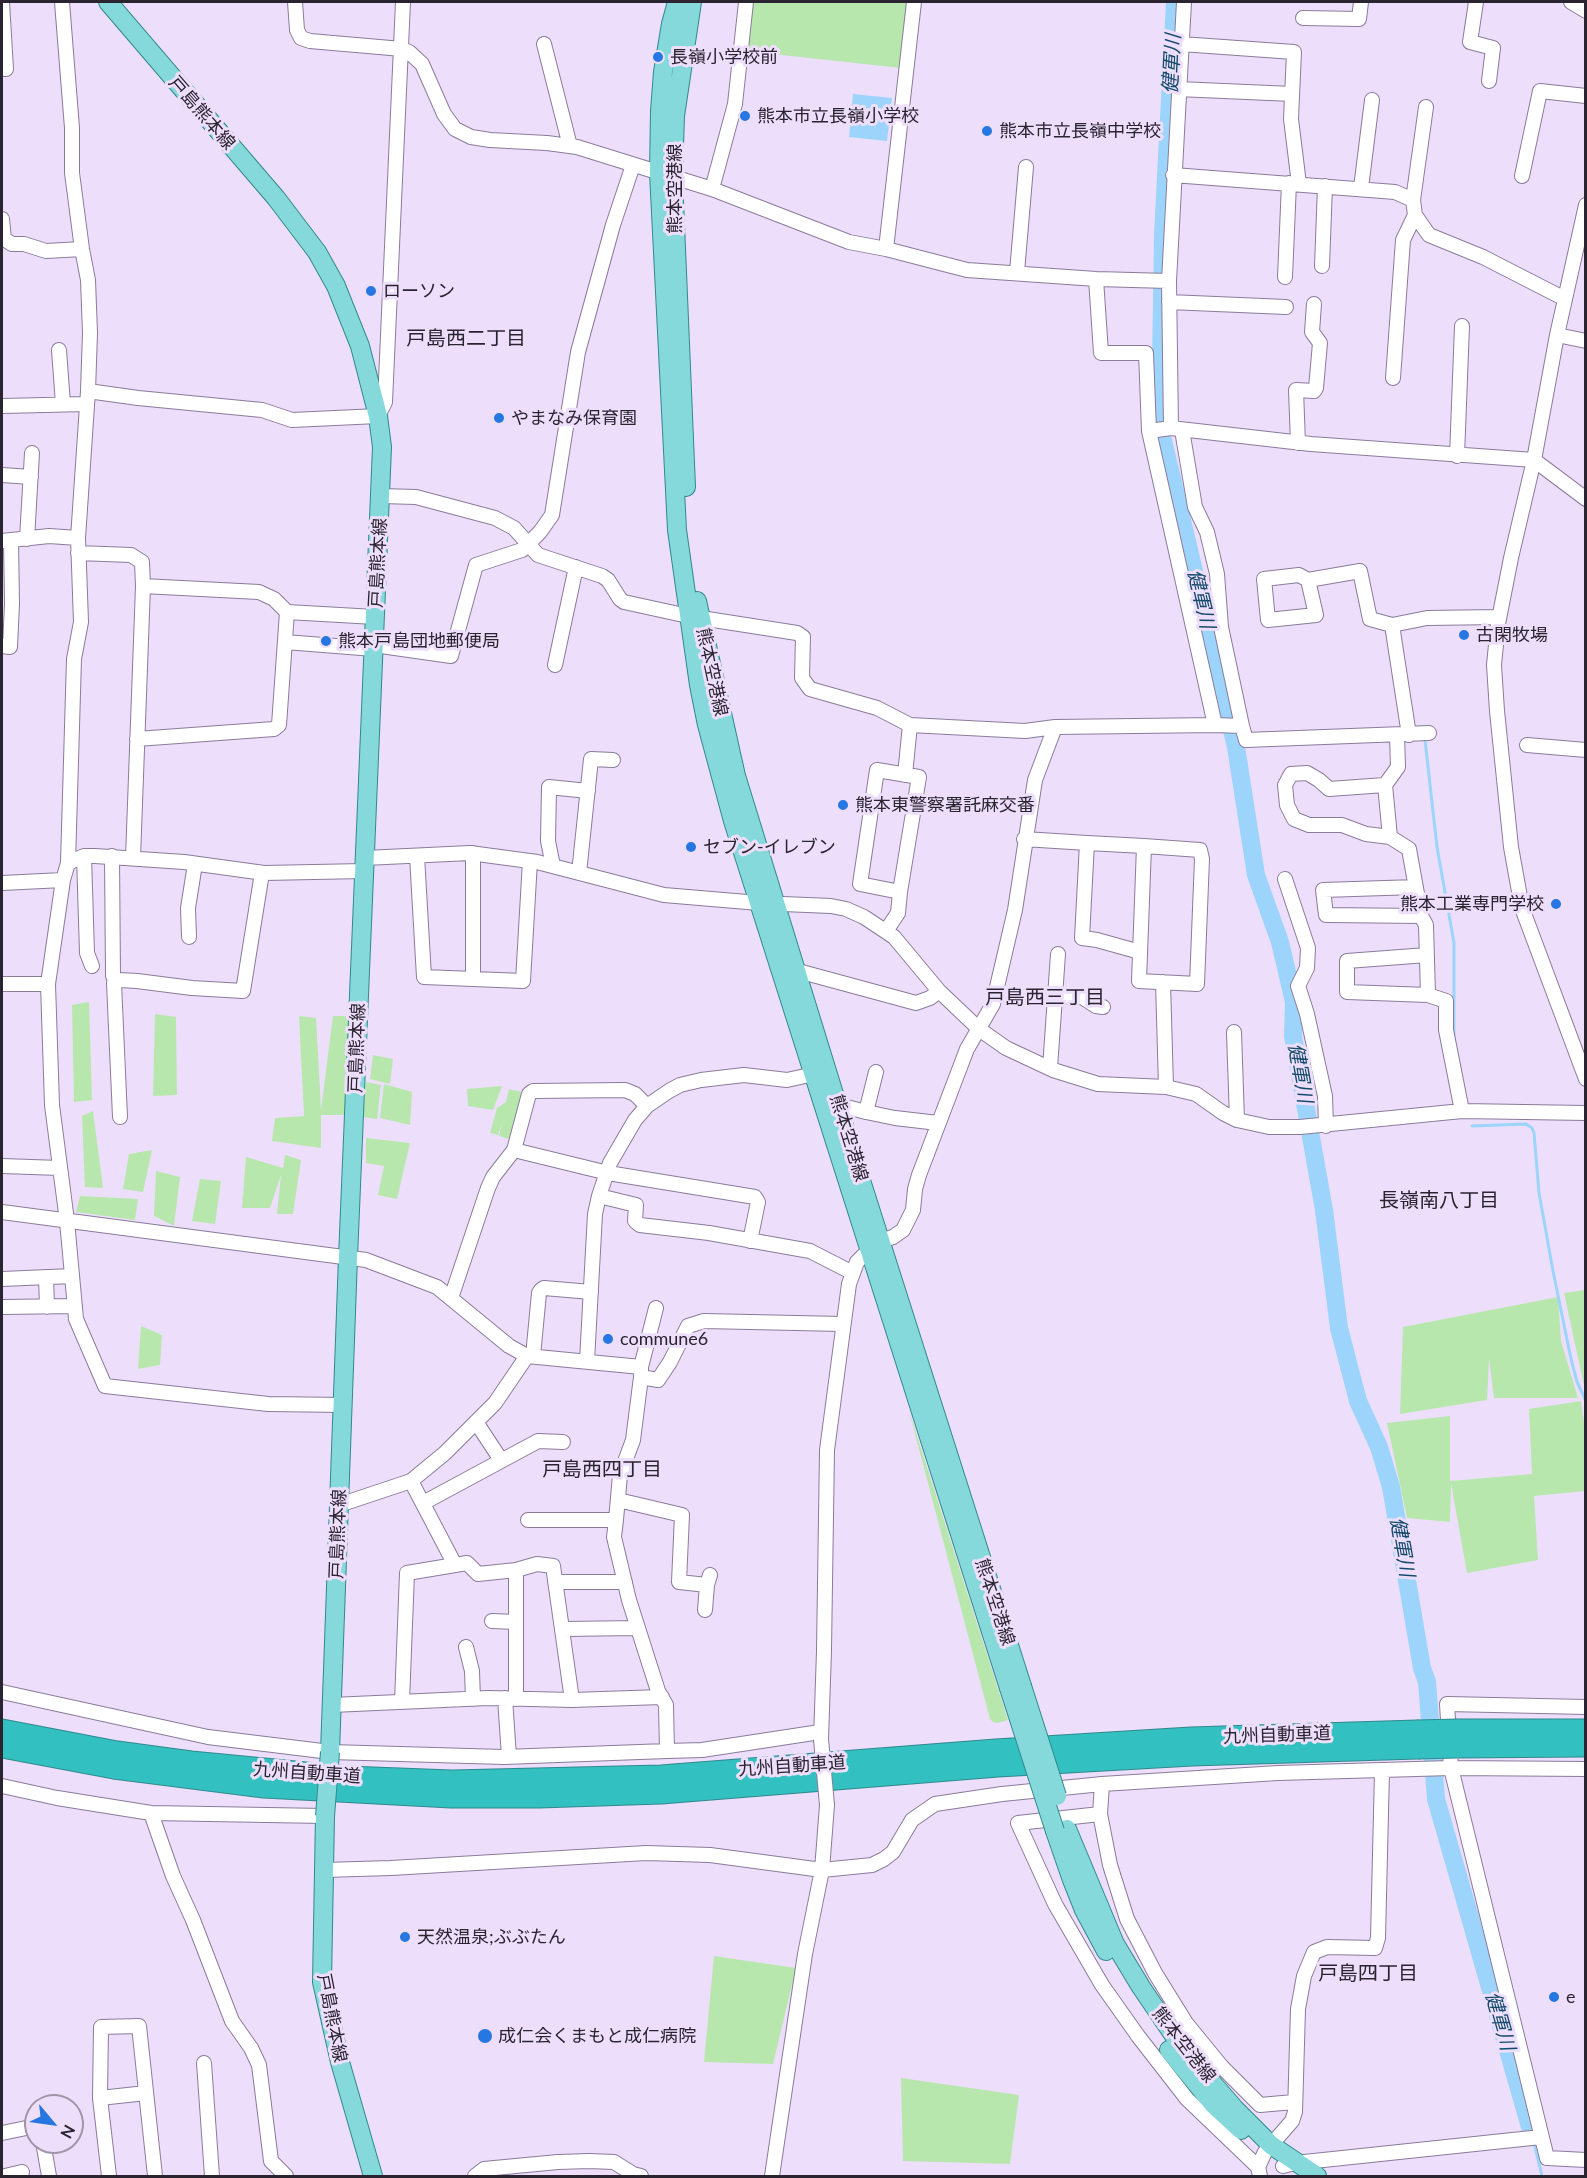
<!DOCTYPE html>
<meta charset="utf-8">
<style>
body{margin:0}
#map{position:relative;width:1587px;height:2178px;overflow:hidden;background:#eddffb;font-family:Lato,sans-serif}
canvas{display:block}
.frame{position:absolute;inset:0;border:3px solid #2a2330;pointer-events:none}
.north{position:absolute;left:24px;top:2094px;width:60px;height:60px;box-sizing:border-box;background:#eddffb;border:2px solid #9f94aa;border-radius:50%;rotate:119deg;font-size:16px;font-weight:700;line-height:24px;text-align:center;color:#2a2330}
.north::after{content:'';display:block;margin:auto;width:21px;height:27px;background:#2677e2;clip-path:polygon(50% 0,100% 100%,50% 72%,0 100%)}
</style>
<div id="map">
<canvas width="1587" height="2178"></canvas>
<div class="frame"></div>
<div class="north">N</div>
</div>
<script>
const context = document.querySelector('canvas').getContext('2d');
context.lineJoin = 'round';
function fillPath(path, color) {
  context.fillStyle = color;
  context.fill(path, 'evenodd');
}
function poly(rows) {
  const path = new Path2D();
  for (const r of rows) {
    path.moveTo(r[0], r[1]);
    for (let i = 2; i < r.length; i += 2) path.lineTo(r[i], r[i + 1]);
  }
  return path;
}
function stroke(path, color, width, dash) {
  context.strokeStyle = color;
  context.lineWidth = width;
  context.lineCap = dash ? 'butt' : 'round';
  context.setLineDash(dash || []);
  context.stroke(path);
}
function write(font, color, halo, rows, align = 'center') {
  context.font = font + ' Lato,"Noto Sans JP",sans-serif';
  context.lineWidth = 6;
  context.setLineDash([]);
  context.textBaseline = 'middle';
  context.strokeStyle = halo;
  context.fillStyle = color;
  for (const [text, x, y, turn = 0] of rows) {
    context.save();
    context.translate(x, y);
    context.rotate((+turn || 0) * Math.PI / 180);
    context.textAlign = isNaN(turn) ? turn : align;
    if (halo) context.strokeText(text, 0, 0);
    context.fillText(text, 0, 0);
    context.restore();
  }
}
const green = poly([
 [752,2,908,2,901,68,745,51],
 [89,1002,92,1100,74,1102,72,1005],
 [155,1014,176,1017,177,1095,153,1096],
 [299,1016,316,1018,321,1110,333,1016,352,1016,354,1115,321,1115,321,1148,272,1141,275,1118,304,1116],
 [373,1055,393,1059,390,1084,370,1079],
 [366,1082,381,1085,377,1119,363,1117],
 [384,1084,412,1092,410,1125,380,1118],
 [502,1086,493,1110,468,1106,467,1089],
 [509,1089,521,1092,512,1140,499,1136,502,1122,498,1135,490,1133,497,1108,506,1102],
 [93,1111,103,1188,85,1187,82,1116],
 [366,1138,410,1143,397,1199,378,1195,384,1166,366,1163],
 [152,1150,143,1192,123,1189,129,1154],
 [285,1155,301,1160,293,1214,277,1214,281,1175,270,1208,242,1208,246,1157,283,1168],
 [156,1171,180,1177,174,1226,154,1216],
 [200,1179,221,1181,215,1224,192,1221],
 [80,1196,138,1199,135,1220,76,1212],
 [1585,1290,1585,1390,1564,1293],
 [1558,1297,1561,1341,1578,1398,1494,1398,1489,1358,1487,1400,1400,1414,1403,1327],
 [141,1326,162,1335,160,1365,138,1369],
 [1581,1401,1585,1431,1585,1491,1534,1496,1538,1560,1467,1573,1451,1483,1450,1522,1407,1518,1387,1423,1450,1416,1450,1481,1532,1474,1529,1409],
 [909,1411,974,1614,1008,1720,997,1723,993,1722,990,1719],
 [714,1956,796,1968,773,2064,704,2062],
 [901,2078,1019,2095,1010,2164,903,2161]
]);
const water = poly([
 [853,94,892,98,887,141,849,137]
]);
const stream = poly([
 [1425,740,1437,847,1454,943,1454,1040],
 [1236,747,1248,746],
 [1472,1126,1526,1124,1532,1128,1534,1133,1539,1193,1553,1271,1571,1359,1577,1382,1586,1401],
 [1534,2143,1542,2176]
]);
const river = poly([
 [1175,2,1163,235,1160,428,1236,747,1256,875,1280,942,1294,1002,1293,1036,1324,1210,1339,1328,1358,1401,1379,1447,1391,1487,1422,1668,1427,1682,1436,1799,1532,2134]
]);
const minor = poly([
 [62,2,72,128,72,173,82,249,88,280,90,333,88,391,78,538,81,622,74,659,68,863,63,880,48,984,52,1105,67,1221,76,1319,105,1386,268,1404,344,1405],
 [295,2,297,30,301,38,310,41,402,49,409,52,422,64,444,114,455,129,471,137,490,140,547,143,577,147,712,189,849,242,886,249,967,270,1096,279,1169,281],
 [1476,2,1470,42,1493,48,1489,81],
 [1571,2,1586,11],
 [1303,18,1359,19,1361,2],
 [544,44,570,146],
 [1181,44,1294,52,1291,119,1299,184],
 [2,69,6,69,2,2],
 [1178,89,1292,94],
 [1173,175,1395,192,1413,200,1415,215,1429,235,1483,257,1565,299],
 [1522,176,1540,91,1586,96],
 [1361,188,1372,100],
 [712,189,735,104,746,2],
 [1413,200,1426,107],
 [1586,205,1557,335,1534,460,1511,558,1498,624,1494,665,1497,711,1511,847,1522,908,1586,1079],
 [2,219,4,239,12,244,24,244,46,251,82,249],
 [886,249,914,2],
 [1322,266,1325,186],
 [1017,272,1026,167],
 [1285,277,1289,183],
 [1096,279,1101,353,1146,353,1149,431,1215,725],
 [1169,302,1286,307],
 [1557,335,1586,341],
 [59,350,63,404],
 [1393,378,1403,240,1415,215],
 [88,391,138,398,262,410,292,420,378,416,385,402,403,2],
 [2,406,87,404],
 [1171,428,1169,281,1184,2],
 [1182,430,1195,507,1207,532,1217,574,1221,627,1242,726],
 [1149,431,1171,428,1311,444,1534,460,1586,499],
 [1298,443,1296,390,1314,391,1316,388,1320,343,1312,332,1314,304],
 [1457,456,1462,326],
 [2,475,31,477],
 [381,496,416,497,495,518,514,528,538,555,602,576,608,580,620,599,624,602,688,616,797,633,803,637,802,678,810,689,877,708,910,725,1025,731,1055,727,1215,725,1242,726,1246,740,1429,733],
 [27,539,32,453],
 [2,541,49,536,78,538],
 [78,553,131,555,142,562,143,586,133,858],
 [1308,580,1316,615,1268,620,1264,579,1299,575,1308,580,1360,571,1370,619,1392,625,1427,618,1499,617],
 [143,586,259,592,274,599,287,612,375,617],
 [1392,625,1409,735],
 [285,642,374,649],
 [374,645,451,656,476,565,522,550,540,532,552,515,578,352,613,225,633,165],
 [2,646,10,647,12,604,11,540],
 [555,665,576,567],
 [1397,735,1398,767,1385,785,1329,789,1319,780,1307,773,1291,774,1285,785,1287,805,1294,819,1309,825,1342,825,1366,834,1390,837,1409,849,1421,916,1426,925,1428,995,1446,1001,1446,1030,1462,1111],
 [137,739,274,729,279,725,287,612],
 [1527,745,1586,750],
 [905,775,910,725],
 [1385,785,1390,837],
 [1024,839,1087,843,1144,846,1200,850,1202,859,1197,984,1139,981,1144,846],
 [1087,843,1082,938,1097,940,1140,952],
 [84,856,87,953,92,966],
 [112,856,113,976,117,981],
 [417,856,424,977,523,981,530,861],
 [365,858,470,853,537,862,664,895,759,903,831,906,846,909,864,917,894,937,939,991,979,1029,1006,1048,1053,1070,1098,1084,1166,1087,1196,1094,1223,1113,1237,1120,1269,1127,1300,1127,1462,1111,1586,1113],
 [68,863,84,856,95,856,184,862,264,873,364,871],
 [553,866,548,841,549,787,588,791],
 [579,873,591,759,613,760],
 [1285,879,1308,948,1307,968,1298,986,1307,1014,1325,1096,1326,1126],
 [2,883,63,880],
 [1416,887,1323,890,1326,915,1421,916],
 [886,931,898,913,900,892,860,884,877,770,919,777,900,892],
 [189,937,188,908,195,864],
 [1427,955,1347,961,1347,992,1428,995],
 [798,971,916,1003,930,998,939,991],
 [473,979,473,853],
 [1163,982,1166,1087],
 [2,984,48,984],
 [1055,996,1082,997,1096,1006,1103,1007],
 [1234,1032,1237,1120],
 [1050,1068,1058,954],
 [839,1105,866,1112,876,1072],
 [866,1112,895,1118,938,1123],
 [120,1117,114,983,119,980,137,981,192,988,243,991,262,873],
 [514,1150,608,1173,755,1197,758,1202,750,1241],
 [2,1166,60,1168],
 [599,1196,610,1163,635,1120,647,1106,669,1091,680,1085,701,1080,744,1075,787,1080,814,1074],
 [2,1212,366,1260,437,1287,509,1346,527,1356,641,1367,641,1377,658,1380,670,1362,688,1326,704,1321,842,1324],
 [46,1277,47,1307],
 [2,1279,72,1276],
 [451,1298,488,1188,493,1177,514,1150,529,1094,533,1091,625,1090,635,1094,647,1106],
 [2,1307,75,1306],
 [533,1356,539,1293,541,1290,544,1288,591,1292],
 [587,1361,595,1214,599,1196,636,1205,635,1221,640,1225,709,1233,810,1251,853,1273],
 [641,1367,656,1308],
 [476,1422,501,1460],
 [411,1481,455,1565],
 [618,1500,682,1515,679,1582,707,1585],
 [423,1503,538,1441,563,1442],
 [339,1505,411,1481,445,1453,495,1403,527,1356],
 [528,1520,616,1520,620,1475,633,1440,641,1377],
 [616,1520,614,1537,629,1600,658,1691,666,1705,667,1751],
 [555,1582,625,1582],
 [705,1610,707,1585,710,1575],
 [492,1621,516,1622],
 [562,1629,638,1628],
 [466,1647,472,1671,473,1699],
 [2,1692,208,1737,330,1752,504,1757,667,1751,702,1750,820,1732],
 [505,1698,509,1757],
 [516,1699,516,1570],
 [402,1702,407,1573,467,1563,478,1574,516,1570,537,1564,553,1566,572,1700],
 [332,1705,488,1698,572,1700,662,1697],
 [1586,1707,1447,1704,1451,1768,1547,2158,1586,2160],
 [821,1739,824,1651,827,1450,849,1284,857,1262,870,1249,880,1241,893,1237,903,1230,913,1210,915,1189,919,1175,967,1049,993,1004,1015,910,1035,780,1055,727],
 [1102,1784,1100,1814,1110,1865,1127,1919,1155,1973,1186,2023,1222,2067,1260,2105,1294,2102],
 [2,1786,57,1798,151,1813,325,1816],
 [151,1813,173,1876,193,1920,232,2021,251,2048,259,2065,271,2161,286,2176],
 [1100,1814,1018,1823,1055,1904,1102,1985,1138,2036,1187,2099,1258,2167],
 [324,1870,391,1868,646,1853,710,1855,822,1870,872,1865,884,1859,893,1852,912,1820,935,1804,1002,1794,1102,1784,1278,1773,1451,1768,1586,1769],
 [204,2063,212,2176],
 [100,2098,146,2093],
 [2,2133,36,2126],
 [43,2142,49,2176],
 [1283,2166,1295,2163,1541,2137],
 [5,2176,22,2172],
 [109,2176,100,2098,101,2027,139,2026,155,2176],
 [475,2176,484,2169,558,2162,589,2161,614,2162,633,2174,641,2176],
 [772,2176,805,1954,822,1870,827,1805],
 [1260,2176,1258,2167,1265,2152,1292,2121,1295,2112,1298,2009,1304,1976,1314,1952,1327,1947,1375,1948,1378,1938,1382,1771]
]);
const major = poly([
 [108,2,276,198,317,252,336,286,360,346,378,416,382,447,348,1257,330,1752],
 [677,2,671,24,663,72,660,111,659,173,677,530,699,685,707,725,733,821,1009,1688],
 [686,487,673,177,675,116,692,2],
 [697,601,736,776,850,1146,1022,1686],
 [325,1816,322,1982,340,2062,373,2176],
 [1067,1829,1115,1944,1141,1987,1183,2049,1234,2108,1271,2145,1317,2176],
 [1055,1831,1072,1880,1084,1910,1106,1951],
 [1169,2050,1214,2105,1241,2130]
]);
const highway = poly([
 [2,1730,117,1752,191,1762,347,1777,452,1781,661,1776,996,1750,1191,1738,1417,1731],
 [1457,1730,1586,1730],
 [2,1747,114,1768,264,1787,451,1797,539,1797,661,1793,998,1766,1192,1755,1418,1748],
 [1457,1747,1586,1746]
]);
const minorBridge = poly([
 [821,1739,827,1805]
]);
const majorBridge = poly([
 [1022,1686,1057,1796],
 [1009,1688,1055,1831],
 [325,1816,330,1752]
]);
const highwayBridge = poly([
 [1417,1731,1457,1730],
 [1418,1748,1457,1747]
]);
const markers = [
 [658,57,6,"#2677e2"],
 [745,116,6,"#2677e2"],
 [987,131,6,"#2677e2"],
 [371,291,6,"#2677e2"],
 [499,418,6,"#2677e2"],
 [1464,635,6,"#2677e2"],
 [326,641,6,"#2677e2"],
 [843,805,6,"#2677e2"],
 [691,847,6,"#2677e2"],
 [1556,904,6,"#2677e2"],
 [608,1339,6,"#2677e2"],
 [405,1937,6,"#2677e2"],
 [1554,1997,6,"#2677e2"],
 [485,2036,8,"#2677e2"]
];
const poiNames = [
 ["長嶺小学校前",670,57],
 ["熊本市立長嶺小学校",757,116],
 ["熊本市立長嶺中学校",999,131],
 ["ローソン",383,291],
 ["やまなみ保育園",511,418],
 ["古閑牧場",1476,635],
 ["熊本戸島団地郵便局",338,641],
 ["熊本東警察署託麻交番",855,805],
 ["セブン-イレブン",703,847],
 ["熊本工業専門学校",1544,904,"right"],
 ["commune6",620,1339],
 ["天然温泉;ぶぶたん",417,1937],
 ["e",1566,1997],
 ["成仁会くまもと成仁病院",498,2036]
];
const streetNames = [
 ["戸島熊本線",202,113,49],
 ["熊本空港線",675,189,-90],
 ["戸島熊本線",378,563,-87],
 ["熊本空港線",712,672,78],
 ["戸島熊本線",357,1048,-88],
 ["熊本空港線",849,1138,73],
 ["戸島熊本線",338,1534,-88],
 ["熊本空港線",995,1602,72],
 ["九州自動車道",1277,1735,-2],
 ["九州自動車道",792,1766,-4],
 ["九州自動車道",307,1773,4],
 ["戸島熊本線",332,2018,79],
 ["熊本空港線",1184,2045,52]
];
const waterNames = [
 ["健軍川",1172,64,-87],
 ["健軍川",1201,599,77],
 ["健軍川",1300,1073,80],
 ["健軍川",1402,1547,80],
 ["健軍川",1500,2021,74]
];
const neighbourhoodNames = [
 ["戸島西二丁目",466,339],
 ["戸島西三丁目",1045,998],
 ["長嶺南八丁目",1439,1201],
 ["戸島西四丁目",602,1470],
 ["戸島四丁目",1368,1974]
];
fillPath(green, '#b7e7ad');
fillPath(water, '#9cd4fc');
stroke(stream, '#9cd4fc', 3);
stroke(river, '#9cd4fc', 18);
stroke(minor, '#8b7b9a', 16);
stroke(major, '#30898e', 20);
stroke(highway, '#30898e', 23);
stroke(minor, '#fff', 14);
stroke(major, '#85d9da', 18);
stroke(highway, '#33c0c1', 21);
stroke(minorBridge, '#8b7b9a', 16, []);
stroke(majorBridge, '#30898e', 20, []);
stroke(highwayBridge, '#30898e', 23, []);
stroke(minorBridge, '#fff', 14);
stroke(majorBridge, '#85d9da', 18);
stroke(highwayBridge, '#33c0c1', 21);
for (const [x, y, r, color] of markers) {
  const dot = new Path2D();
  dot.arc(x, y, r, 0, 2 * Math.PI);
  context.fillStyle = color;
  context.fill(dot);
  stroke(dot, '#eddffb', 2);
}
write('18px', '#2a2330', '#eddffb', poiNames, 'left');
write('18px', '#2a2330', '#eddffb', streetNames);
write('italic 20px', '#144a6b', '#eddffb', waterNames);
write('20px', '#2a2330', '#eddffb', neighbourhoodNames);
</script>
